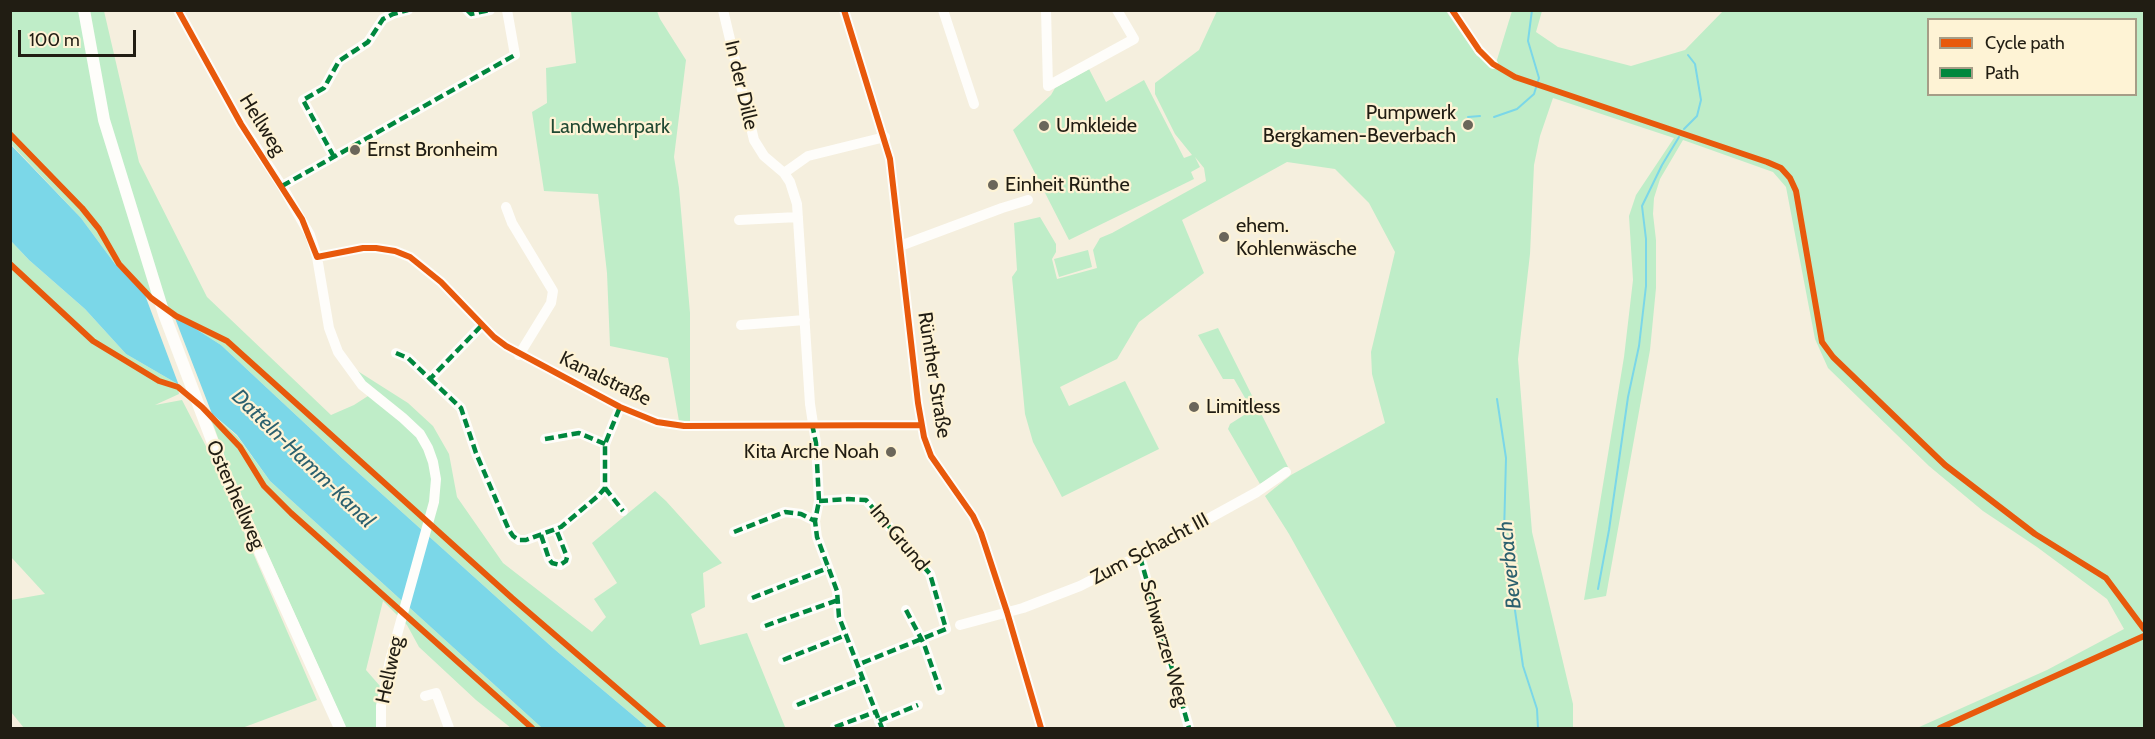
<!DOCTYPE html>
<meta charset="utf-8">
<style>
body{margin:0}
#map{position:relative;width:2155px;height:739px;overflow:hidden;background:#f5efde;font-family:Cabin,sans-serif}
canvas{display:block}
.frame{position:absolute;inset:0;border:12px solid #211d13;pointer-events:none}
.legend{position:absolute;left:1927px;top:18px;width:210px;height:78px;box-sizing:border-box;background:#fef3d5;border:2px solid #a69d87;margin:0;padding:8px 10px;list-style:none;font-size:18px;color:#211d13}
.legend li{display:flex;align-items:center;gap:12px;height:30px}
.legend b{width:30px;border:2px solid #a69d87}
.scale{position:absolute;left:18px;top:30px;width:118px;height:27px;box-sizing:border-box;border:3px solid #211d13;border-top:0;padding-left:8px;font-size:18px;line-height:21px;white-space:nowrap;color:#211d13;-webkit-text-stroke:4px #fef3d5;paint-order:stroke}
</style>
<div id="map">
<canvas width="2155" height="739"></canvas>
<div class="frame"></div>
<ul class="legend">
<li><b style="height:8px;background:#e8590c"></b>Cycle path</li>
<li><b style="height:8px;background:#00873e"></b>Path</li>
</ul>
<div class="scale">100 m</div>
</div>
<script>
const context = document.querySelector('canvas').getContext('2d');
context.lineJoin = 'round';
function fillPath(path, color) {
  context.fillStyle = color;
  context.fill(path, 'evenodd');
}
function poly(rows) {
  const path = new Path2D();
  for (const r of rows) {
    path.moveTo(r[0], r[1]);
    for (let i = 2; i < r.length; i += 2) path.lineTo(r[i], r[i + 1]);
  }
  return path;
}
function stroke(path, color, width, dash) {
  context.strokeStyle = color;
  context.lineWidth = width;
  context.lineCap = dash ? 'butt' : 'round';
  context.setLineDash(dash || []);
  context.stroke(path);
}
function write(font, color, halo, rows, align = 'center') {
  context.font = font + ' Cabin,sans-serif';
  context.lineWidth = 4.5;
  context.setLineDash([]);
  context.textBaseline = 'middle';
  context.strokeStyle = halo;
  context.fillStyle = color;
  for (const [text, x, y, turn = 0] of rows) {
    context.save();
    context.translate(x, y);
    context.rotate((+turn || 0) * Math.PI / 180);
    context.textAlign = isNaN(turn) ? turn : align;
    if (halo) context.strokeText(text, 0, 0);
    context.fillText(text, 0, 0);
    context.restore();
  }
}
const green = poly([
 [11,11,104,11,139,162,207,297,331,415,354,405,368,396,356,370,408,403,433,426,449,454,457,497,503,563,592,632,606,617,594,599,617,583,592,543,655,491,666,501,722,563,703,573,705,607,691,614,700,645,747,633,785,727,780,728,648,728,553,648,343,459,221,345,149,299,115,264,81,218,11,144],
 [571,11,657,11,660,19,686,60,674,157,679,188,690,313,690,421,679,421,668,358,610,346,607,273,598,194,544,191,532,112,547,103,546,68,576,63],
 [1217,11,1446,11,1477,56,1496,63,1512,11,1542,11,1536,32,1558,47,1631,66,1685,50,1723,11,2144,11,2144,728,1917,728,2047,670,2124,629,2107,599,2037,547,1983,511,1929,466,1828,368,1815,339,1786,187,1773,172,1683,140,1660,179,1654,198,1653,214,1656,240,1656,288,1650,350,1606,596,1584,600,1624,357,1633,280,1629,216,1636,195,1674,138,1553,98,1540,136,1534,165,1530,254,1518,359,1532,532,1573,704,1573,728,1397,728,1289,534,1265,496,1291,475,1385,423,1372,374,1371,352,1395,252,1369,203,1335,169,1287,162,1182,220,1204,273,1139,322,1117,359,1060,387,1069,406,1125,381,1159,449,1062,497,1033,442,1025,414,1012,277,1017,270,1014,223,1040,217,1056,244,1056,252,1052,259,1057,279,1097,268,1093,250,1100,238,1112,233,1206,181,1204,168,1195,157,1200,167,1191,172,1194,179,1069,240,1013,130,1051,95,1055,88,1089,69,1106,102,1144,80,1184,158,1192,155,1175,134,1155,94,1155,83,1199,50],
 [1928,20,2136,20,2136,94,1928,94],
 [11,241,29,260,85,309,126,354,176,383,237,436,270,481,542,728,511,728,476,700,419,647,407,625,383,601,366,670,380,686,377,728,346,728,227,463,213,424,177,384,179,394,155,405,182,400,210,454,317,700,242,728,24,728,11,712,11,600,45,594,11,557],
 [1088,250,1092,267,1059,277,1054,259],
 [1218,328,1288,467,1260,484,1228,429,1230,424,1252,410,1234,379,1223,379,1198,335]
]);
const water = poly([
 [10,144,81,218,115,264,149,299,221,345,343,459,553,648,648,728,542,728,270,481,237,435,176,383,126,354,85,309,29,260,11,241]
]);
const pier = poly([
 [142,287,151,297,173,313,214,419,181,391]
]);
const stream = poly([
 [1468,117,1480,116],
 [1494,117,1517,109,1534,94,1539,78,1528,41,1532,10],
 [1684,129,1697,116,1701,100,1695,64,1688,55],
 [1497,399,1506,458,1504,534,1523,666,1537,709,1538,728],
 [1598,589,1609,530,1628,397,1639,346,1646,286,1646,239,1642,206,1662,165,1679,137]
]);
const minor = poly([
 [178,10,241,124,282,186,310,235,317,257,329,328,338,352,362,385,403,418,420,434,428,448,433,462,436,479,434,502,390,660,381,706,381,728],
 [467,10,471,14,490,10],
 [723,10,754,140,764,156,784,173,790,182,797,204,810,404,816,443,819,501,815,521,817,537,837,591,839,617,882,728],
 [844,10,890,159,918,403,924,437,931,456,973,516,981,533,1007,612,1041,728],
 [943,10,974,104],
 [1046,10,1048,86,1134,39,1117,10],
 [1452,10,1479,50,1493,64],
 [334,157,303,100,324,88,339,61,368,42,383,19,393,14,408,10],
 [784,173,808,156,885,137],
 [282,186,515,55,507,10],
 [506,207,512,223,553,291,551,303,519,355],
 [739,220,798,217],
 [900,246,1002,208,1028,200],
 [317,257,363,248,376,248,395,251,410,257,441,282,494,337,506,346,620,407,657,422,684,426,921,425],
 [741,325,805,320],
 [396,353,408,358,430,379,482,325],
 [430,379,461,408,476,453,509,530,513,536,519,540,526,540,561,527,598,496,605,488,605,444,620,407],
 [545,439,579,433,605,444],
 [605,488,623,511],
 [819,501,848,499,866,500,930,574,946,629,857,665],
 [734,532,785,512,801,514,815,521],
 [541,535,549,559,552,563,560,565,566,561,567,557,556,529],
 [1140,557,1189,728],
 [752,598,828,568],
 [906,610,924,644,940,690],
 [960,625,1023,608,1080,586,1166,542,1257,492,1286,472],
 [765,626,838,600],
 [783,660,846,635],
 [425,696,436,693,449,728],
 [797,705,862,679],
 [879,721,918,705],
 [835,727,875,712]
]);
const major = poly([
 [84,10,104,120,164,314,224,472,340,728]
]);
const quiet = poly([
 [467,10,471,14,490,10],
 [334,157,303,100,324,88,339,61,368,42,383,19,393,14,408,10],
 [282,186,515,55],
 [396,353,408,358,430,379,482,325],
 [430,379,461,408,476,453,509,530,513,536,519,540,526,540,561,527,598,496,605,488,605,444,620,407],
 [812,424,816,443,819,501,815,521,817,537,837,591,839,617,882,728],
 [545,439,579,433,605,444],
 [605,488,623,511],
 [819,501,848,499,866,500,930,574,946,629,857,665],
 [734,532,785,512,801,514,815,521],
 [541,535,549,559,552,563,560,565,566,561,567,557,556,529],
 [1140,557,1189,728],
 [752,598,828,568],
 [906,610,924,644,940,690],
 [765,626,838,600],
 [783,660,846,635],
 [797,705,862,679],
 [879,721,918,705],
 [835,727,875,712]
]);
const cycleway = poly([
 [178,10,241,124,302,219,317,257,363,248,376,248,395,251,410,257,441,282,494,337,506,346,620,407,657,422,684,426,921,425],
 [844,10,890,159,918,403,924,437,931,456,973,516,981,533,1007,612,1041,728],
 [1452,10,1479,50,1493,64,1515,77,1767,162,1781,168,1790,178,1796,191,1822,342,1833,357,1945,465,2035,534,2106,578,2144,629],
 [10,134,82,208,99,229,119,264,151,298,176,316,227,341,512,598,663,728],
 [10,264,93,341,159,381,178,387,202,407,240,447,264,486,291,513,532,728],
 [1940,728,2144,636]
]);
const markers = [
 [1468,125,6,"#6b665a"],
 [1044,126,6,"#6b665a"],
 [355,150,6,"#6b665a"],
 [993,185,6,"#6b665a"],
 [1224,237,6,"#6b665a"],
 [1194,407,6,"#6b665a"],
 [891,452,6,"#6b665a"]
];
const streetNames = [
 ["In der Dille",741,85,77],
 ["Hellweg",262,125,58],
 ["Rünther Straße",934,375,81],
 ["Kanalstraße",605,379,26],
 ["Ostenhellweg",235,495,66],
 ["Im Grund",899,538,50],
 ["Zum Schacht III",1150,549,-28],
 ["Schwarzer Weg",1164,643,74],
 ["Hellweg",390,670,-78]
];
const poiNames = [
 ["Pumpwerk",1456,113,"right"],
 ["Bergkamen-Beverbach",1456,136,"right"],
 ["Umkleide",1056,126],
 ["Ernst Bronheim",367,150],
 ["Einheit Rünthe",1005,185],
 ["ehem.",1236,226],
 ["Kohlenwäsche",1236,249],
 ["Limitless",1206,407],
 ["Kita Arche Noah",879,452,"right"]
];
const parkNames = [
 ["Landwehrpark",610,127]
];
const waterNames = [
 ["Datteln-Hamm-Kanal",303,459,44],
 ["Beverbach",1510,565,-96]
];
fillPath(green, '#bfedc8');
fillPath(water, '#7bd7e8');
fillPath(pier, '#f5efde');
stroke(stream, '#7bd7e8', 2);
stroke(minor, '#fefdfa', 10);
stroke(major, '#fefdfa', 12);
stroke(quiet, '#00873e', 4.5, [9, 4.5]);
stroke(cycleway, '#e8590c', 6);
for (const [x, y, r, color] of markers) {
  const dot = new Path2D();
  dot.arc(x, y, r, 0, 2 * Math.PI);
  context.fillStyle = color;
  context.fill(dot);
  stroke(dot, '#fef3d5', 2);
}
write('20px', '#211d13', '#fef3d5', streetNames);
write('20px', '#211d13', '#fef3d5', poiNames, 'left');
write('20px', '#214933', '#fef3d5', parkNames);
write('italic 21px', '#2b606e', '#fef3d5', waterNames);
</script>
